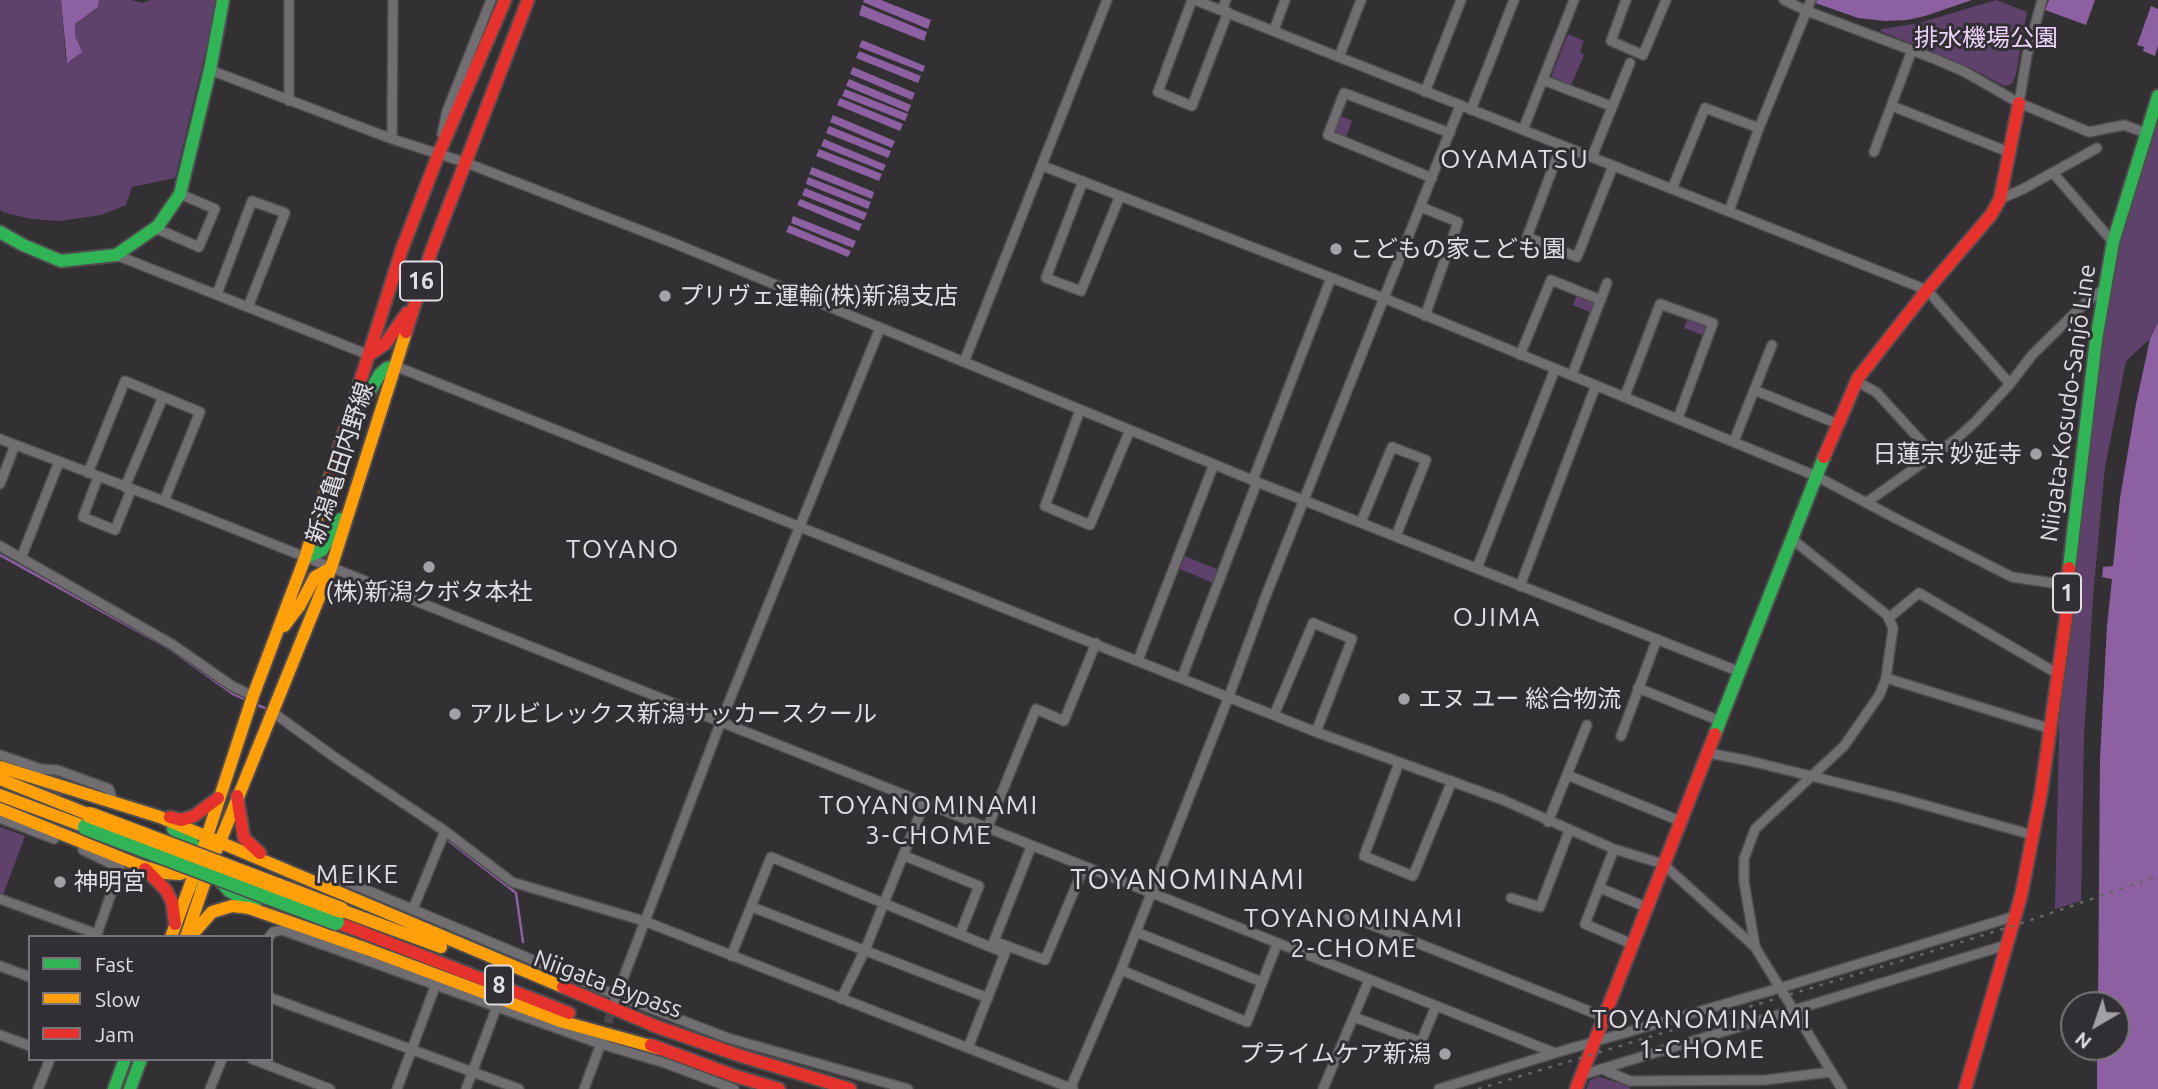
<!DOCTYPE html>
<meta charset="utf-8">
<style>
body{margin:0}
#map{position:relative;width:2158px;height:1089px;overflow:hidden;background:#323033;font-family:Ubuntu,sans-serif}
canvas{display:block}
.legend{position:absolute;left:28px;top:935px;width:245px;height:126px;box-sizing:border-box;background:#322f34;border:2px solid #78757a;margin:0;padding:9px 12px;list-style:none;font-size:21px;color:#e0dee2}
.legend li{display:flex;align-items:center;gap:14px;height:35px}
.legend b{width:35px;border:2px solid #78757a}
.north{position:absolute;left:2060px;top:991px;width:70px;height:70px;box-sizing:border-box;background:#322f34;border:2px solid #78757a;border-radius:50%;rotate:219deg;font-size:19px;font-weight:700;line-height:28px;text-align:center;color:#e0dee2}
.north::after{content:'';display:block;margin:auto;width:24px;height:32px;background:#a3a1a5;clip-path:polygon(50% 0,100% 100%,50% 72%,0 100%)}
</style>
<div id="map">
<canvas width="2158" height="1089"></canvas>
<ul class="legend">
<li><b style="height:9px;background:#30b455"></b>Fast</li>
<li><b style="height:9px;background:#ff9f0a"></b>Slow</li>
<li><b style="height:9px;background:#e5322d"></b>Jam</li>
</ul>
<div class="north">N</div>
</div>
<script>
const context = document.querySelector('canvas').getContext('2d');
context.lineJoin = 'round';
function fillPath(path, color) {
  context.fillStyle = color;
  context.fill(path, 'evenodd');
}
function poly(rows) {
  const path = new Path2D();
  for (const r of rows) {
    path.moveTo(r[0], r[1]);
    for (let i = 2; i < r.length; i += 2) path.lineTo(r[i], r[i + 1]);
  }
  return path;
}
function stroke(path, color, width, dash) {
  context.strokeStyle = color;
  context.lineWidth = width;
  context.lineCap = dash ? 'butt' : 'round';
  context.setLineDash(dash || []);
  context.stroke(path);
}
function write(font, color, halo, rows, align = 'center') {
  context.font = font + ' Ubuntu,"Noto Sans JP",sans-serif';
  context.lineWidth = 6;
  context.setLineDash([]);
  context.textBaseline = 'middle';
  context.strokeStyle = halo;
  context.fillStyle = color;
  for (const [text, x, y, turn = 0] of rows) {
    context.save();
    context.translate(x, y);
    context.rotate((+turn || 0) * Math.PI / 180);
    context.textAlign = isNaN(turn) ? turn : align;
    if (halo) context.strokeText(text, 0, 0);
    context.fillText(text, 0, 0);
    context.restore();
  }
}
const green = poly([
 [0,0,61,0,66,62,75,36,75,24,98,7,99,0,131,0,142,3,150,0,218,0,175,178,132,187,126,205,101,215,59,221,31,219,2,212,0,209],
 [1996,0,2027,12,2016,74,2012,84,2004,86,1973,69,1880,31,1882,29,1919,23],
 [1568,34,1584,41,1580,52,1584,55,1571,85,1551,77],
 [2158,110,2158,323,2150,339,2126,361,2105,467,2094,585,2084,735,2081,901,2055,909,2059,737,2059,725,2055,725,2106,304,2128,204],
 [1339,115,1352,121,1346,137,1332,132],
 [1577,294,1594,301,1590,312,1573,305],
 [1688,318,1707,326,1703,335,1684,328],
 [1185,556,1219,570,1213,583,1180,569],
 [0,827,25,836,3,895,0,894],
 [1599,1077,1630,1086,1630,1089,1586,1089,1590,1080]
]);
const water = poly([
 [61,0,99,0,98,7,75,24,75,36,82,52,67,63],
 [864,0,881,0,931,20,928,29,863,2],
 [1807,0,1972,0,1925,16,1907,20,1885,21,1858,18],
 [2049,0,2095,0,2086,25,2045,10],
 [862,5,927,32,924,41,859,15],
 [2151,6,2158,9,2158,46,2155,56,2143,51,2144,47,2137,45],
 [862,40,925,66,923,72,859,47],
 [859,51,921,76,918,83,856,58],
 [853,67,915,93,912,100,850,74],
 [849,79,911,105,908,112,846,86],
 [845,89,908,114,905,121,842,96],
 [840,98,903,124,900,131,837,105],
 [833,115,895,141,892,148,830,122],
 [829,126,891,151,888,158,826,133],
 [824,139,886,165,883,171,821,146],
 [819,149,882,174,879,181,816,156],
 [812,167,874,192,872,199,809,174],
 [808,177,871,202,868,209,806,184],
 [805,188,867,213,864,220,802,195],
 [800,199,862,224,859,231,797,205],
 [793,216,856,241,853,248,791,223],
 [789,225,851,251,848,257,786,232],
 [2158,323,2158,1089,2097,1089,2097,1047,2116,1047,2116,1005,2098,1005,2100,759,2107,626,2112,579,2102,577,2103,567,2113,566,2120,498,2136,404,2150,339]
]);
const stream = poly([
 [0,555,170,649,233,694,247,700],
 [257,705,270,710],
 [289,719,300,727],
 [431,827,516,893,523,942]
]);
const streetTunnel = poly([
 [604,1036,613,1006]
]);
const street = poly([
 [289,0,289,101],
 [1192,0,1158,92,1192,106,1228,12],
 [1195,0,1927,290,2010,384],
 [1626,0,1611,41,1643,55,1666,0],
 [1784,0,1807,11,1935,59,1965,72,2019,103,2089,132,2124,125,2146,133],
 [1222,10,1226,0],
 [1274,30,1285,0],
 [1339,57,1361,0],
 [210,70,392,139,464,162,676,244,1257,482,1740,672],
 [1543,80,1611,106],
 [1425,92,1461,0],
 [2019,103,2027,55,2042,0],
 [1892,106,2011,153],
 [1471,110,1514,0],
 [1523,130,1574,0],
 [442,134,447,111,491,0],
 [392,139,393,0],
 [1561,146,1527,237,1577,257,1613,166],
 [1874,152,1912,50],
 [1592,157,1630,63],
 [1043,166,1386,299,1816,476,1891,516,2012,577,2067,585],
 [2053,173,2113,242],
 [1432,178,1328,135,1344,93,1450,133],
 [1083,181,1046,278,1081,291,1120,196],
 [1672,189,1705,108,1759,128],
 [2000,199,2023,189,2097,148],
 [1421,207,1458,222,1425,316],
 [1729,211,1759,128,1811,0],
 [155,228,199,247,215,209,180,194],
 [116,255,369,355],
 [217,294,252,201,285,213,248,307],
 [1520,355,1551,280,1601,300],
 [964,362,1107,0],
 [395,366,1316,732,1503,800,1614,849,1663,864,1755,947,1842,1089],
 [1572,375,1607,283],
 [1856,381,1876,392,1934,455],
 [1754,390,1838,424],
 [1625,396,1660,304,1713,323,1678,418],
 [1080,410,1045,506,1090,525,1130,430],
 [0,439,164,501,1555,1053,1780,988,2015,916],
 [1734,441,1772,345],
 [88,473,125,381,200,412,164,501],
 [98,477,83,517,115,530,131,490],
 [1253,480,1331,278],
 [0,484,15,445],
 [125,487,163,397],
 [1867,502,1955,440,1976,421,2010,384,2032,355,2085,303,2105,288],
 [1361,522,1392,447,1426,460,1396,536],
 [0,546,173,645,232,686,253,696],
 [21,558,59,462],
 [1477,568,1555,369],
 [1520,586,1596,385],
 [1890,617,1919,593,2058,674],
 [1138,660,1214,464],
 [1182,677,1257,482],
 [1886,678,2051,729],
 [1638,688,1720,721],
 [271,711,337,759,445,831,512,882,644,921,1073,1089],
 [1274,715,1313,623,1352,639,1316,732],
 [1621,736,1657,639],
 [1708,753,1750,761,1892,796,2033,835],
 [0,755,41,769,57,770,109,789,113,802],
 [1399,763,1364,856,1413,876,1452,781],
 [1567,775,1680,821],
 [0,818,54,839],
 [1548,822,1587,725],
 [987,829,1036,709,1064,721,1096,643],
 [1031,847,994,941,1045,960,1084,867],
 [1614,849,1585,924,1632,944],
 [83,850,120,868,96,937],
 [905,856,979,886,960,934],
 [329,885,345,881,616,995,728,1038,908,1089],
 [1600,888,1646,907],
 [1511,898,1540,907,1569,831],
 [0,899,97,934],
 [752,907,988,998],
 [413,909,445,831],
 [1349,916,1604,1017],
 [1136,932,1262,982],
 [269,937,273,932,282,930,601,1044,665,1063,734,1089],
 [1755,946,1744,882,1744,859,1755,829,1844,746,1867,713,1880,694,1886,678,1893,628,1887,615,1792,539],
 [731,956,771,857,1005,953,968,1048],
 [0,966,30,977],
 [1121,970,1247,1022,1277,944],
 [271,998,519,1089],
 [841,999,865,950,924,804],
 [615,1000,720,724,880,328],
 [1354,1017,1421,1042,1436,1006],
 [0,1035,30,1046],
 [252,1059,330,1089],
 [1602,1069,1630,1081,1765,1080,1831,1072],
 [1582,1075,2006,945],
 [38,1089,50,1059],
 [210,1089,222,1059],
 [397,1089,436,984],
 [466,1089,497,1006],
 [584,1089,602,1041],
 [1070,1089,1121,970,1229,696,1265,598,1460,106],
 [1323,1089,1369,980],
 [1439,1089,1555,1053]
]);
const fast = poly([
 [0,232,23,245,61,261,116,255,158,226,180,194,210,70,223,0],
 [354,412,366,398,380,374,387,368,395,366],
 [305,558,322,550,341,519],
 [2069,568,2096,340,2113,242,2158,96],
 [1715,734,1824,457],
 [173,829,192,842,197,852,201,892],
 [215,875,229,891,255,905],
 [114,1089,125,1059],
 [130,1089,141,1059]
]);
const slow = poly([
 [284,626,300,605,315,577,331,568],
 [0,767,160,817,563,987],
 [0,779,90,815],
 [0,795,86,827],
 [0,809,141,866,165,873,180,874,188,871,207,857,220,841],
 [217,849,331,568,406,332],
 [341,910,441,947],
 [171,937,198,864,253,696,305,558,331,474],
 [186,937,205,881],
 [190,937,212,912,232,906,249,908,367,949,560,1021,661,1049]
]);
const jam = poly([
 [406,332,431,252,528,0],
 [369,355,385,344,407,313],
 [1824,457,1858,378,1927,290,1991,215,2000,199,2019,103],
 [331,474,402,249,439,153,505,0],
 [237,796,244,838,260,853],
 [170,817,181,820,194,816,218,798],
 [145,869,166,890,172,902,175,924],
 [336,922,569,1013],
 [563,987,660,1028],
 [652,1025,738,1055,850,1089],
 [651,1045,732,1075,779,1089],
 [1576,1089,1715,734],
 [1965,1089,2021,896,2041,793,2066,618,2069,568]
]);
const rail = poly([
 [1478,1089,1920,955,2025,922,2158,876]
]);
const fastBridge = poly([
 [86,827,336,922]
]);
const slowBridge = poly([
 [90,815,341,910]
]);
const markers = [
 [1336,249,7,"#a3a1a5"],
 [665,296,7,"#a3a1a5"],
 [2036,454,7,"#a3a1a5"],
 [429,567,7,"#a3a1a5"],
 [1404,699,7,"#a3a1a5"],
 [455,714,7,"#a3a1a5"],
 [60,882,7,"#a3a1a5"],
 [1445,1054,7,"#a3a1a5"]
];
const shields = [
 [421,281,42],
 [2067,593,28],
 [499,985,28]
];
const shieldNames = [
 ["16",421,281],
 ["1",2067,593],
 ["8",499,985]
];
const parkNames = [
 ["排水機場公園",1986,38]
];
const poiNames = [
 ["こどもの家こども園",1350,249],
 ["プリヴェ運輸(株)新潟支店",679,296],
 ["日蓮宗 妙延寺",2022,454,"right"],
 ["(株)新潟クボタ本社",429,592,"center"],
 ["エヌ ユー 総合物流",1418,699],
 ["アルビレックス新潟サッカースクール",469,714],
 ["神明宮",74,882],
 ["プライムケア新潟",1431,1054,"right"]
];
const streetNames = [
 ["Niigata-Kosudo-Sanjō Line",2068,403,-82],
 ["新潟亀田内野線",340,463,-72],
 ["Niigata Bypass",608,984,20]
];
const neighbourhoodNames = [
 ["OYAMATSU",1515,159],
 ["TOYANO",623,549],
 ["OJIMA",1497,617],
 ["TOYANOMINAMI",929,805],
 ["3-CHOME",929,835],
 ["MEIKE",358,874],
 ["TOYANOMINAMI",1354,918],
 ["2-CHOME",1354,948],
 ["TOYANOMINAMI",1702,1019],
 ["1-CHOME",1702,1049]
];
const quarterNames = [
 ["TOYANOMINAMI",1188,880]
];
fillPath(green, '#5e426b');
fillPath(water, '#8d60a2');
stroke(stream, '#8d60a2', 2.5);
stroke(streetTunnel, '#4c4a4d', 9, [9, 4.5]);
stroke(street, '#4e4c4f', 12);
stroke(fast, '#4e4c4f', 16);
stroke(slow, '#4e4c4f', 16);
stroke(jam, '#4e4c4f', 16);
stroke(street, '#706e71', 9);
stroke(fast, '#30b455', 12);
stroke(slow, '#ff9f0a', 12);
stroke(jam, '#e5322d', 12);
stroke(rail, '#686669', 2.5, [3.5, 7]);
stroke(fastBridge, '#4e4c4f', 19, []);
stroke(slowBridge, '#4e4c4f', 19, []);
stroke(fastBridge, '#30b455', 16);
stroke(slowBridge, '#ff9f0a', 16);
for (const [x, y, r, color] of markers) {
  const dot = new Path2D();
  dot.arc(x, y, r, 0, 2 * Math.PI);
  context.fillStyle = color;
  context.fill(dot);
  stroke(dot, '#322f34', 2.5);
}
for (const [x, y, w] of shields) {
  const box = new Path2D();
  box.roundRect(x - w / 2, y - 19.5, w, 39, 5);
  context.fillStyle = '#322f34';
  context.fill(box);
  stroke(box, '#e0dee2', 2);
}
write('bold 23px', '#e0dee2', null, shieldNames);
write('24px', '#f0d6fd', '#322f34', parkNames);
write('24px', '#e0dee2', '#322f34', poiNames, 'left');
write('24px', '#e0dee2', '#322f34', streetNames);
context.letterSpacing = '2px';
write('26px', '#e0dee2', '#322f34', neighbourhoodNames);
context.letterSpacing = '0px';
context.letterSpacing = '2px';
write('28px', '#e0dee2', '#322f34', quarterNames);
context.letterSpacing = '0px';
</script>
